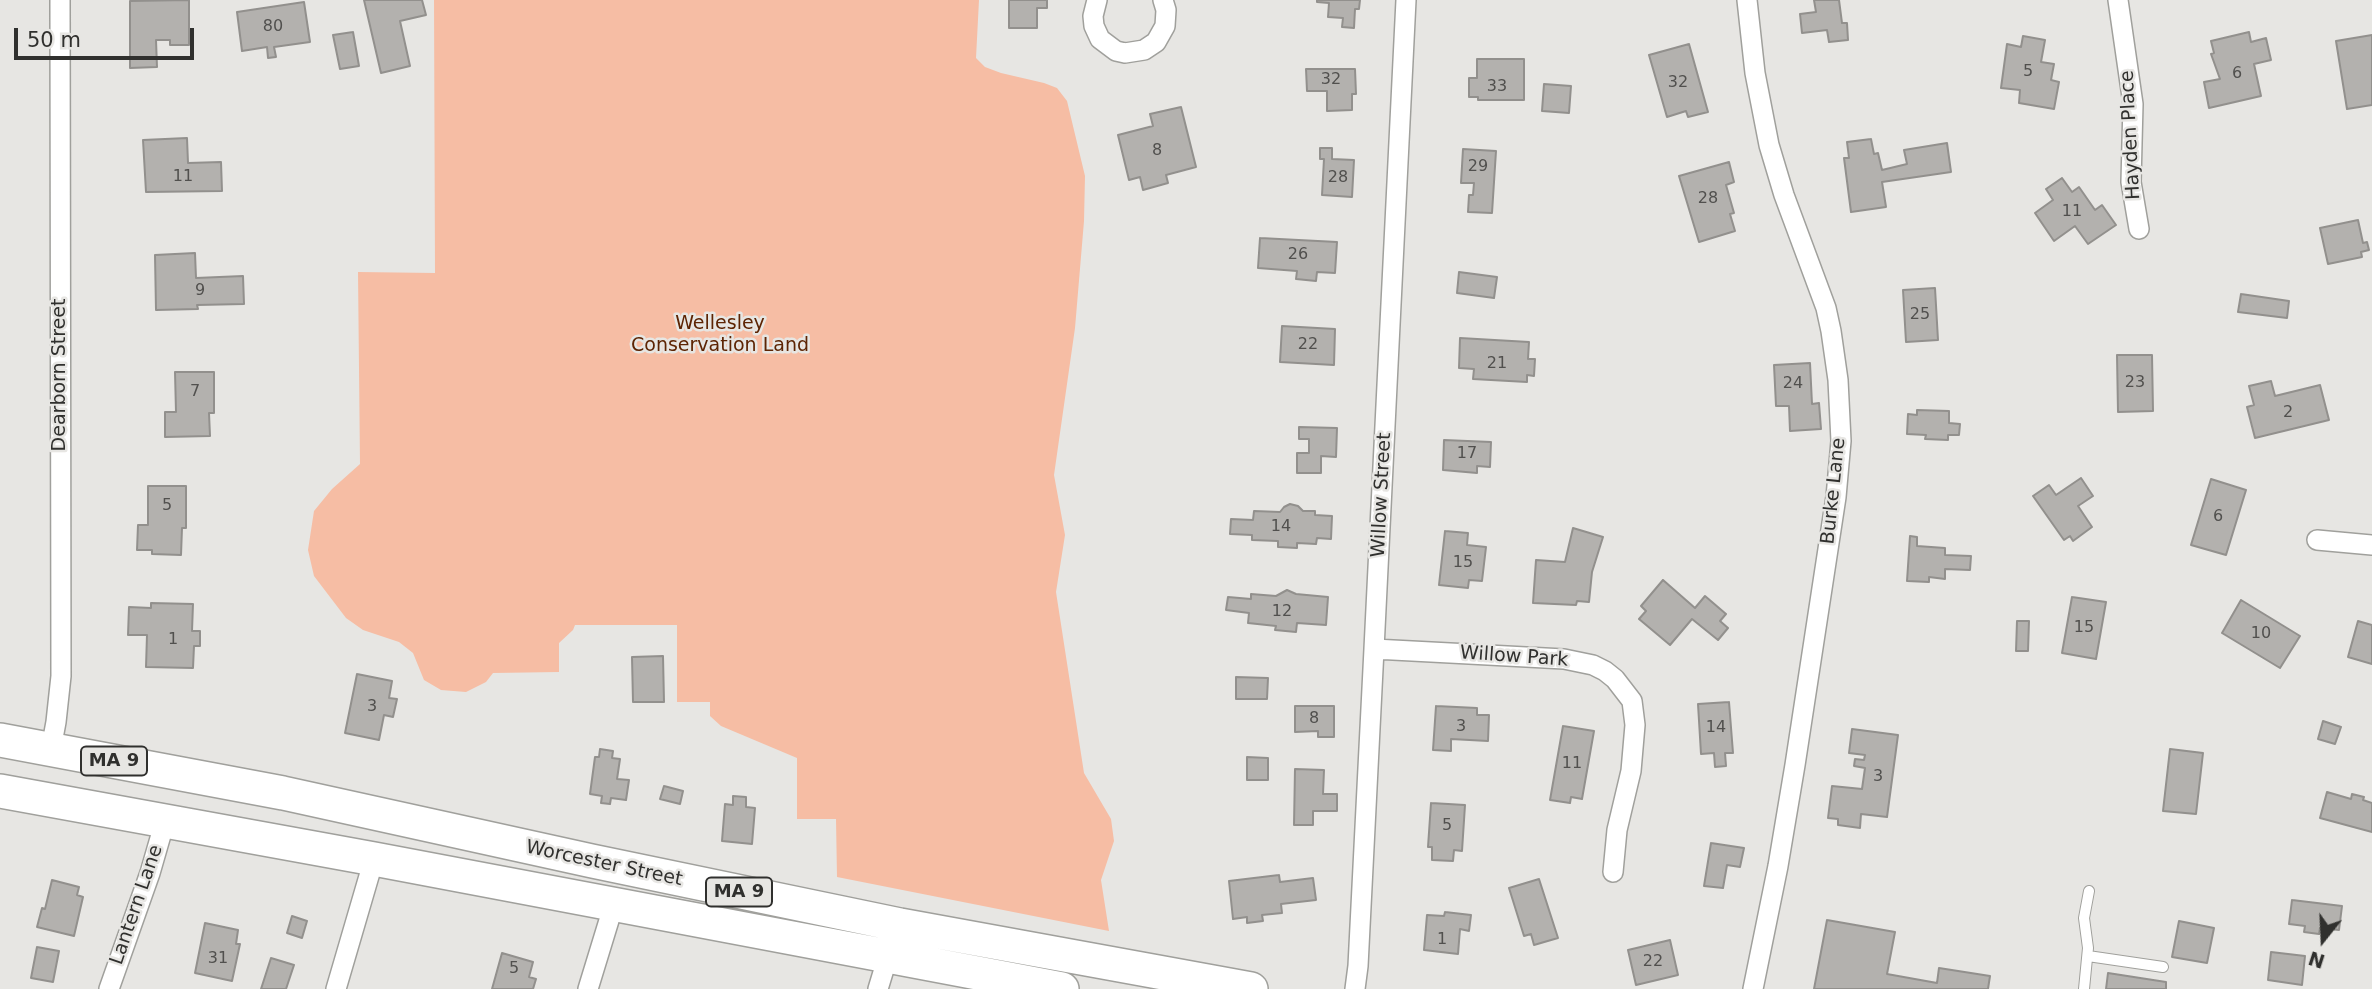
<!DOCTYPE html>
<style>
body{margin:0}
#map{position:relative;width:2372px;height:989px;overflow:hidden;background:#e7e6e3;font-family:"DejaVu Sans",sans-serif}
canvas{display:block}
.north{position:absolute;left:2288px;top:905px;width:70px;height:70px;-webkit-text-stroke:5px #e7e6e3;paint-order:stroke;rotate:198deg;font-size:19px;font-weight:700;line-height:28px;text-align:center;color:#30302e}
.north::after{content:'';display:block;margin:auto;width:24px;height:32px;background:#30302e;clip-path:polygon(50% 0,100% 100%,50% 72%,0 100%)}
.scale{position:absolute;left:14px;top:28px;width:180px;height:32px;box-sizing:border-box;border:4px solid #30302e;border-top:0;padding-left:9px;font-size:21px;line-height:24px;white-space:nowrap;color:#30302e;-webkit-text-stroke:5px #e7e6e3;paint-order:stroke}
</style>
<div id="map">
<canvas width="2372" height="989"></canvas>
<div class="north">N</div>
<div class="scale">50 m</div>
</div>
<script>
const context = document.querySelector('canvas').getContext('2d');
context.lineJoin = 'round';
function fillPath(path, color) {
  context.fillStyle = color;
  context.fill(path, 'evenodd');
}
function poly(rows) {
  const path = new Path2D();
  for (const r of rows) {
    path.moveTo(r[0], r[1]);
    for (let i = 2; i < r.length; i += 2) path.lineTo(r[i], r[i + 1]);
  }
  return path;
}
function stroke(path, color, width, dash) {
  context.strokeStyle = color;
  context.lineWidth = width;
  context.lineCap = dash ? 'butt' : 'round';
  context.setLineDash(dash || []);
  context.stroke(path);
}
function write(font, color, halo, rows, align = 'center') {
  context.font = font + ' "DejaVu Sans",sans-serif';
  context.lineWidth = 5;
  context.setLineDash([]);
  context.textBaseline = 'middle';
  context.strokeStyle = halo;
  context.fillStyle = color;
  for (const [text, x, y, turn = 0] of rows) {
    context.save();
    context.translate(x, y);
    context.rotate((+turn || 0) * Math.PI / 180);
    context.textAlign = isNaN(turn) ? turn : align;
    if (halo) context.strokeText(text, 0, 0);
    context.fillText(text, 0, 0);
    context.restore();
  }
}
const green = poly([
 [434,0,979,0,976,58,985,67,1001,73,1044,83,1057,88,1067,101,1085,176,1084,221,1075,328,1054,475,1065,535,1056,592,1084,773,1111,819,1114,841,1101,880,1109,931,837,877,836,819,797,819,797,758,721,726,710,716,710,702,677,702,677,625,575,625,573,630,559,643,559,672,493,673,486,682,466,692,441,690,424,680,413,653,399,642,363,630,346,618,314,576,308,550,314,511,332,489,360,464,358,272,435,273]
]);
const building = poly([
 [189,0,189,45,170,45,170,40,156,40,157,67,130,68,130,1,189,0],
 [364,0,422,0,426,15,400,21,410,66,381,73,364,0],
 [1009,0,1047,0,1047,8,1037,8,1037,28,1009,28,1009,0],
 [1317,0,1360,0,1359,9,1355,9,1354,28,1342,27,1343,18,1328,17,1329,3,1317,2,1317,0],
 [1814,0,1839,0,1842,23,1847,23,1848,40,1829,42,1827,30,1802,33,1800,14,1816,12,1814,0],
 [304,2,310,42,274,47,276,57,268,58,267,47,242,51,237,12,304,2],
 [353,32,359,66,340,69,333,35,353,32],
 [2249,32,2251,42,2266,38,2271,60,2254,64,2261,96,2209,108,2204,82,2220,79,2211,54,2214,53,2211,41,2249,32],
 [2372,35,2372,105,2347,109,2336,41,2372,35],
 [2023,36,2045,40,2041,62,2054,64,2051,80,2059,82,2054,109,2019,103,2020,90,2001,88,2007,44,2021,47,2023,36],
 [1689,44,1708,112,1688,117,1686,111,1667,117,1649,55,1689,44],
 [1477,59,1524,59,1524,100,1478,100,1478,97,1469,97,1469,78,1477,78,1477,59],
 [1306,69,1355,69,1356,94,1352,94,1352,110,1327,111,1327,91,1307,91,1306,69],
 [1544,84,1571,86,1569,113,1542,111,1544,84],
 [1181,107,1196,167,1166,175,1168,183,1143,190,1140,177,1129,180,1118,135,1153,126,1150,114,1181,107],
 [187,138,188,163,221,162,222,191,146,192,143,140,187,138],
 [1871,139,1874,154,1878,153,1882,170,1907,164,1904,150,1947,143,1951,172,1882,182,1886,207,1851,212,1844,158,1849,158,1847,142,1871,139],
 [1320,148,1332,148,1332,159,1354,160,1352,197,1322,195,1324,159,1320,159,1320,148],
 [1463,149,1496,151,1492,213,1468,212,1469,195,1473,195,1474,183,1461,183,1463,149],
 [1729,162,1734,182,1726,185,1734,213,1730,214,1735,231,1699,242,1679,176,1729,162],
 [2062,178,2072,192,2079,187,2095,210,2102,205,2116,225,2088,244,2075,226,2054,241,2035,213,2053,200,2046,189,2062,178],
 [2358,220,2363,243,2367,242,2369,250,2361,252,2362,257,2328,264,2320,228,2358,220],
 [1260,238,1337,242,1335,273,1317,272,1316,281,1296,279,1297,271,1258,268,1260,238],
 [195,253,196,278,243,276,244,304,197,305,198,309,156,310,155,255,195,253],
 [1459,272,1497,277,1494,298,1457,293,1459,272],
 [1935,288,1938,340,1906,342,1903,290,1935,288],
 [2241,294,2289,301,2287,318,2238,312,2241,294],
 [1282,326,1335,329,1334,365,1280,362,1282,326],
 [1460,338,1529,342,1528,359,1535,359,1534,376,1527,375,1527,382,1473,379,1474,369,1459,368,1460,338],
 [2117,355,2152,355,2153,411,2118,412,2117,355],
 [1810,363,1812,404,1819,403,1821,429,1790,431,1789,406,1776,406,1774,365,1810,363],
 [175,372,214,372,214,413,209,413,210,436,165,437,165,412,176,412,175,372],
 [2271,381,2275,396,2320,385,2329,420,2255,438,2247,407,2254,405,2249,386,2271,381],
 [1917,410,1949,411,1949,423,1960,424,1959,435,1948,435,1948,440,1925,439,1926,435,1907,434,1908,414,1917,415,1917,410],
 [1299,427,1337,428,1336,457,1321,456,1321,473,1297,473,1297,453,1309,453,1309,439,1299,439,1299,427],
 [1444,440,1491,442,1490,467,1477,466,1477,473,1443,470,1444,440],
 [2081,478,2093,496,2078,506,2092,527,2073,541,2070,536,2064,540,2033,496,2049,485,2056,495,2081,478],
 [2211,479,2246,490,2226,555,2191,545,2211,479],
 [148,486,186,486,186,528,182,528,181,555,152,554,152,550,137,550,138,525,148,525,148,486],
 [1290,504,1298,506,1303,511,1315,511,1315,515,1332,516,1331,539,1317,538,1316,544,1297,543,1297,548,1278,547,1278,541,1252,540,1252,535,1230,534,1231,519,1253,520,1254,511,1280,512,1284,507,1290,504],
 [1573,528,1603,537,1592,572,1589,602,1577,601,1576,605,1533,603,1536,560,1565,562,1573,528],
 [1445,531,1468,533,1467,545,1486,547,1482,581,1469,580,1468,588,1439,585,1445,531],
 [1910,536,1917,537,1917,546,1945,548,1945,555,1971,556,1970,570,1945,569,1945,579,1929,577,1929,582,1907,581,1910,536],
 [1663,580,1695,608,1705,596,1726,614,1720,621,1728,628,1718,640,1692,619,1670,645,1639,619,1646,611,1641,606,1663,580],
 [1287,590,1296,594,1328,597,1326,625,1297,623,1296,632,1275,630,1276,626,1248,623,1249,613,1226,610,1228,597,1251,599,1251,594,1276,596,1287,590],
 [2072,597,2106,602,2096,659,2062,653,2072,597],
 [2241,600,2300,636,2280,668,2222,633,2241,600],
 [151,603,193,604,192,631,200,631,200,646,194,646,193,668,146,667,147,635,128,635,129,607,151,608,151,603],
 [2017,621,2029,621,2028,651,2016,651,2017,621],
 [2358,621,2372,625,2372,664,2348,657,2358,621],
 [663,656,664,702,633,702,632,657,663,656],
 [357,674,392,681,389,698,397,699,393,717,384,715,379,740,345,733,357,674],
 [1236,677,1268,678,1267,699,1236,699,1236,677],
 [1729,702,1733,753,1725,753,1726,766,1715,767,1714,753,1701,754,1698,704,1729,702],
 [1295,706,1334,706,1334,737,1318,737,1318,731,1295,732,1295,706],
 [1436,706,1477,708,1477,715,1489,715,1488,741,1451,739,1451,751,1433,750,1436,706],
 [2323,721,2341,727,2335,744,2318,739,2323,721],
 [1563,726,1594,731,1582,799,1571,797,1570,803,1550,800,1563,726],
 [1852,729,1898,735,1887,817,1861,814,1860,828,1838,825,1838,819,1828,818,1832,786,1862,789,1865,768,1854,766,1855,759,1864,760,1865,755,1849,753,1852,729],
 [600,749,613,751,612,758,620,759,617,779,629,780,626,800,611,798,610,804,601,803,602,796,590,794,595,757,599,757,600,749],
 [2170,749,2203,753,2196,814,2163,811,2170,749],
 [1247,757,1268,758,1268,780,1247,780,1247,757],
 [1295,769,1324,770,1323,794,1337,794,1337,811,1313,811,1313,825,1294,825,1295,769],
 [664,786,683,791,680,804,660,799,664,786],
 [2327,792,2351,799,2352,794,2364,797,2363,800,2372,803,2372,832,2320,818,2327,792],
 [733,796,746,797,746,807,755,808,752,844,722,841,725,804,733,805,733,796],
 [1431,803,1465,805,1462,851,1454,850,1453,861,1432,860,1432,847,1428,847,1431,803],
 [1711,843,1744,848,1740,867,1727,865,1723,888,1704,886,1711,843],
 [1279,875,1280,882,1313,878,1316,900,1281,904,1282,913,1262,915,1263,921,1247,923,1247,917,1233,919,1229,881,1279,875],
 [1539,879,1558,938,1534,945,1531,934,1524,936,1509,888,1539,879],
 [52,880,79,887,77,895,83,897,74,936,37,927,42,908,45,909,52,880],
 [2292,900,2342,906,2339,930,2320,928,2319,934,2304,932,2305,926,2289,924,2292,900],
 [1445,912,1471,915,1469,931,1460,929,1458,954,1424,950,1427,915,1444,916,1445,912],
 [292,916,307,921,302,938,287,933,292,916],
 [1827,920,1895,932,1887,974,1937,983,1939,968,1990,976,1988,989,1814,989,1827,920],
 [2179,921,2214,928,2207,963,2172,957,2179,921],
 [205,923,238,930,236,944,240,944,232,981,195,973,205,923],
 [1670,940,1678,975,1636,985,1628,950,1670,940],
 [37,947,59,951,53,982,31,978,37,947],
 [2271,952,2305,956,2302,985,2268,980,2271,952],
 [502,953,533,962,529,977,536,979,533,989,492,989,502,953],
 [271,958,294,965,286,989,261,989,271,958],
 [2108,973,2166,982,2166,989,2106,989,2108,973]
]);
const lane = poly([
 [2088,956,2163,967],
 [2084,989,2088,948,2084,918,2089,891]
]);
const street = poly([
 [1097,0,1093,16,1094,26,1100,39,1116,51,1125,53,1144,50,1156,42,1165,26,1166,10,1163,0],
 [1747,0,1755,73,1769,145,1784,195,1826,308,1831,331,1838,380,1841,441,1836,497,1795,765,1778,866,1753,989],
 [2118,0,2133,104,2131,182,2139,229],
 [2317,540,2372,545],
 [1374,649,1564,659,1593,665,1605,671,1615,679,1632,701,1635,725,1631,771,1617,830,1613,872],
 [51,749,56,722,61,676,60,0],
 [109,989,150,873,165,821],
 [336,989,374,859],
 [588,989,614,904],
 [878,989,888,956],
 [1355,989,1358,966,1374,649,1406,0]
]);
const highway = poly([
 [0,740,283,793,592,861,900,925,1251,989],
 [0,791,374,859,1062,989]
]);
const numberNames = [
 ["80",273,27],
 ["5",2028,72],
 ["6",2237,74],
 ["32",1331,80],
 ["32",1678,83],
 ["33",1497,87],
 ["8",1157,151],
 ["29",1478,167],
 ["11",183,177],
 ["28",1338,178],
 ["28",1708,199],
 ["11",2072,212],
 ["26",1298,255],
 ["9",200,291],
 ["25",1920,315],
 ["22",1308,345],
 ["21",1497,364],
 ["23",2135,383],
 ["24",1793,384],
 ["7",195,392],
 ["2",2288,413],
 ["17",1467,454],
 ["5",167,506],
 ["6",2218,517],
 ["14",1281,527],
 ["15",1463,563],
 ["12",1282,612],
 ["15",2084,628],
 ["10",2261,634],
 ["1",173,640],
 ["3",372,707],
 ["8",1314,719],
 ["3",1461,727],
 ["14",1716,728],
 ["11",1572,764],
 ["3",1878,777],
 ["5",1447,826],
 ["1",1442,940],
 ["31",218,959],
 ["22",1653,962],
 ["5",514,969]
];
const shields = [
 [114,761,66],
 [739,892,66]
];
const shieldNames = [
 ["MA 9",114,761],
 ["MA 9",739,892]
];
const streetNames = [
 ["Hayden Place",2131,135,-93],
 ["Dearborn Street",60,375,-90],
 ["Burke Lane",1834,491,-84],
 ["Willow Street",1382,495,-87],
 ["Willow Park",1514,657,4],
 ["Worcester Street",604,864,12],
 ["Lantern Lane",137,905,-71]
];
const parkNames = [
 ["Wellesley",720,324],
 ["Conservation Land",720,346]
];
fillPath(green, '#f6bda4');
fillPath(building, '#b3b1ae');
stroke(building, '#92908d', 2);
stroke(lane, '#a0a09c', 12);
stroke(street, '#a0a09c', 22);
stroke(highway, '#a0a09c', 36);
stroke(lane, '#fff', 10);
stroke(street, '#fff', 19);
stroke(highway, '#fff', 33);
write('16px', '#51504e', null, numberNames);
for (const [x, y, w] of shields) {
  const box = new Path2D();
  box.roundRect(x - w / 2, y - 14.5, w, 29, 5);
  context.fillStyle = '#e7e6e3';
  context.fill(box);
  stroke(box, '#30302e', 2);
}
write('bold 18px', '#30302e', null, shieldNames);
write('19px', '#30302e', '#e7e6e3', streetNames);
write('19px', '#5d2403', '#e7e6e3', parkNames);
</script>
